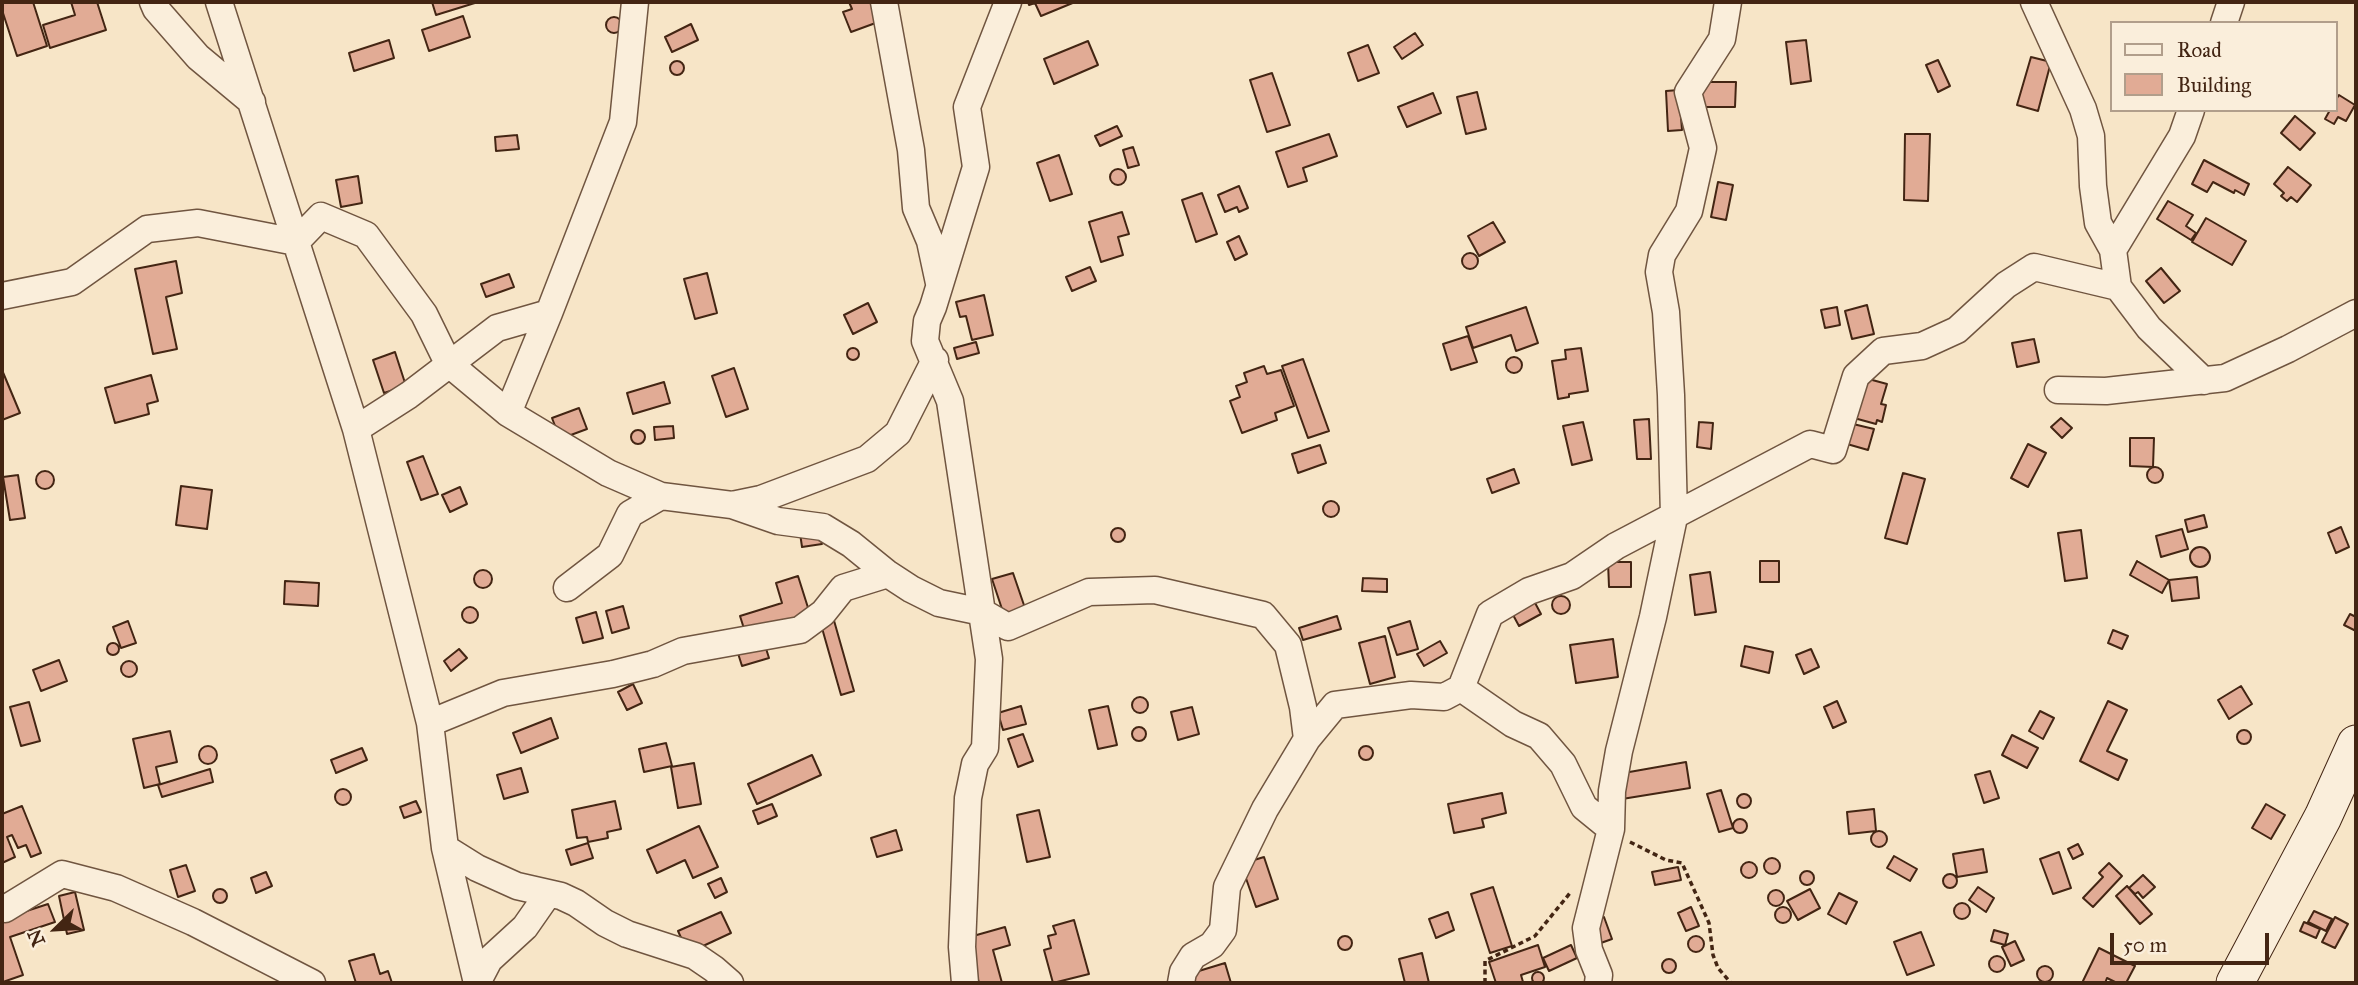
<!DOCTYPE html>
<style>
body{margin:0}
#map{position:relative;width:2358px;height:985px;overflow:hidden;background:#f7e5c7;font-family:"IM FELL Great Primer",serif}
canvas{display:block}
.frame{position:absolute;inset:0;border:4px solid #432513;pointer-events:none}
.legend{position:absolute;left:2110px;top:21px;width:228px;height:91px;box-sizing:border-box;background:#faeedb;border:2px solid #b19e8b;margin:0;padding:9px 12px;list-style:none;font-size:21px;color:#432513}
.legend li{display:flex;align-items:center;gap:14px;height:35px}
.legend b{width:35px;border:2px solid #b19e8b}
.north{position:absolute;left:21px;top:894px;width:70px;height:70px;-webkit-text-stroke:5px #faeedb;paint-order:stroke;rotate:246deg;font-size:19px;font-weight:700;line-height:28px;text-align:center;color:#432513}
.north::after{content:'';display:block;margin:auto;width:24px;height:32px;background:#432513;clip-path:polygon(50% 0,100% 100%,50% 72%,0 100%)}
.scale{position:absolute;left:2110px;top:933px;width:159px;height:32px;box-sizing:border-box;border:4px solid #432513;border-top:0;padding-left:9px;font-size:21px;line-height:24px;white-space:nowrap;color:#432513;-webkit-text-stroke:5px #faeedb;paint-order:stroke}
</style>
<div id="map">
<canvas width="2358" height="985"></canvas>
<div class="frame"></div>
<ul class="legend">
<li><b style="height:9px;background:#faeedb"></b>Road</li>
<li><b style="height:19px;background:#e1ab95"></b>Building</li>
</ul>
<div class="north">N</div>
<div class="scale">50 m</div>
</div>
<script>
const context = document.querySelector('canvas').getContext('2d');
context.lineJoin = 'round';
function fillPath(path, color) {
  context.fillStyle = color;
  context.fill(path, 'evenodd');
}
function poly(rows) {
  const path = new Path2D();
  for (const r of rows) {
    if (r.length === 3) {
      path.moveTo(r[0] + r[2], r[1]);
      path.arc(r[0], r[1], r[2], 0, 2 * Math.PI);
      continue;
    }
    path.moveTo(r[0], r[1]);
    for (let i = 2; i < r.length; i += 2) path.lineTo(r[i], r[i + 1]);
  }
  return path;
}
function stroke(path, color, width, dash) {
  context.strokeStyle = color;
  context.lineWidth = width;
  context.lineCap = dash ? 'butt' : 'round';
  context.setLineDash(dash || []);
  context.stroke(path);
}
const building = poly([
 [2,2,33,2,47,46,17,56,2,10,2,2],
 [71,2,97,2,106,30,50,48,43,25,75,15,71,2],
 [432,2,478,2,436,15,432,2],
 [849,2,874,2,881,21,851,32,843,12,852,9,849,2],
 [1028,2,1075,2,1041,16,1035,3,1029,5,1028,2],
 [463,16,470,37,429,51,422,30,463,16],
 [614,25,8],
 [691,24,698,40,672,52,665,37,691,24],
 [1415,33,1423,45,1402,59,1394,47,1415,33],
 [389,40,394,58,354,71,349,53,389,40],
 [1806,40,1811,81,1791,84,1786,42,1806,40],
 [1088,41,1098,65,1054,84,1044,59,1088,41],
 [1368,45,1379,73,1358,81,1348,53,1368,45],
 [2031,57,2051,62,2038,111,2017,105,2031,57],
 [1938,60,1950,86,1938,92,1926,65,1938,60],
 [677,68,7],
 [1272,73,1290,125,1267,132,1250,80,1272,73],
 [1695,82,1736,82,1735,107,1695,107,1695,82],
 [1679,90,1682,130,1668,131,1666,91,1679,90],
 [1477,92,1486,129,1466,134,1457,97,1477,92],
 [1433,93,1441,113,1407,127,1398,107,1433,93],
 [2339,95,2355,105,2346,121,2338,117,2334,124,2325,119,2330,110,2335,110,2335,101,2339,95],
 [2295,116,2315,133,2300,150,2281,133,2295,116],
 [1117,126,1122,136,1100,146,1095,136,1117,126],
 [1329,134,1337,156,1303,168,1307,181,1288,187,1276,152,1329,134],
 [1905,134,1930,134,1928,201,1904,200,1905,134],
 [517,135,519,149,496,151,495,137,517,135],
 [1133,147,1139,165,1128,168,1123,150,1133,147],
 [1059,155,1072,194,1050,201,1037,163,1059,155],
 [2204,160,2249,184,2244,195,2235,190,2234,193,2213,182,2207,192,2192,184,2204,160],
 [2288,167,2311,185,2297,202,2291,197,2287,201,2281,196,2284,193,2274,184,2288,167],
 [1118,177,8],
 [358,176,362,203,341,207,336,180,358,176],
 [1718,182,1733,185,1726,220,1711,217,1718,182],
 [1239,186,1248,208,1239,212,1237,207,1225,212,1218,195,1239,186],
 [1202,193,1217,234,1196,242,1182,200,1202,193],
 [2168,201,2193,215,2186,226,2196,233,2191,240,2157,219,2168,201],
 [1122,212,1129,234,1118,237,1123,255,1101,262,1089,222,1122,212],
 [2206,218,2246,241,2232,265,2192,242,2206,218],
 [1493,222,1505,242,1479,256,1468,236,1493,222],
 [1239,236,1247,254,1235,260,1227,242,1239,236],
 [1470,261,8],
 [176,261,182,293,166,297,177,349,153,354,135,269,176,261],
 [1090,267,1096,281,1072,291,1066,277,1090,267],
 [2161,268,2180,291,2164,303,2146,281,2161,268],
 [707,273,717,313,695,319,684,279,707,273],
 [509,274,514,287,486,297,481,284,509,274],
 [984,295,993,335,972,340,966,316,960,317,956,302,984,295],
 [868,303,877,322,853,334,844,315,868,303],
 [1867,305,1874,334,1852,339,1845,311,1867,305],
 [1526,307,1538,343,1516,351,1511,335,1473,348,1466,327,1526,307],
 [1837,307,1840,325,1825,328,1821,310,1837,307],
 [1468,336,1477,362,1451,370,1443,344,1468,336],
 [2034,339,2039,362,2017,367,2012,343,2034,339],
 [976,342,979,353,957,359,954,348,976,342],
 [853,354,6],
 [1581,348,1588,391,1569,394,1569,397,1558,399,1552,361,1566,359,1565,350,1581,348],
 [395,352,406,386,384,393,373,360,395,352],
 [1514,365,8],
 [1303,359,1329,431,1308,438,1282,366,1303,359],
 [1264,366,1267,374,1281,370,1294,406,1275,413,1277,420,1242,433,1230,401,1240,397,1236,386,1247,382,1244,373,1264,366],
 [734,368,748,409,726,417,712,376,734,368],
 [2,370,20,413,2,420,2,370],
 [151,375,158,401,147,404,149,414,115,423,105,388,151,375],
 [1865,378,1887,384,1881,404,1886,405,1882,422,1877,420,1876,424,1854,418,1865,378],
 [664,382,670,403,633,414,627,393,664,382],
 [579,408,587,429,560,439,552,418,579,408],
 [2061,418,2072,428,2062,438,2051,427,2061,418],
 [1649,419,1651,459,1637,459,1634,420,1649,419],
 [1583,422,1592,460,1572,465,1563,426,1583,422],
 [1699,422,1713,423,1711,449,1697,447,1699,422],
 [1853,424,1874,429,1868,450,1847,444,1853,424],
 [673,426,674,438,655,440,654,427,673,426],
 [638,437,7],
 [2130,438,2154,438,2153,467,2130,466,2130,438],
 [2028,444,2046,453,2028,487,2011,478,2028,444],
 [1320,445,1326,463,1298,473,1292,454,1320,445],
 [423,456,438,494,421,500,407,462,423,456],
 [2155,475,8],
 [1514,469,1519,483,1492,493,1487,479,1514,469],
 [45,480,9],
 [1903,473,1925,479,1907,544,1885,538,1903,473],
 [18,475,25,518,10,520,3,477,18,475],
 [181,486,212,490,207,529,176,525,181,486],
 [460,487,467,504,450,512,442,495,460,487],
 [1331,509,8],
 [2204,515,2207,527,2188,532,2185,520,2204,515],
 [2341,527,2349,547,2336,553,2328,533,2341,527],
 [1118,535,7],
 [819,529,822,544,802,547,800,533,819,529],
 [2182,529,2188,549,2161,557,2156,536,2182,529],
 [2081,530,2087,578,2065,581,2058,533,2081,530],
 [2200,557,10],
 [1760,561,1779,561,1779,582,1760,582,1760,561],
 [2137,561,2169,580,2162,593,2130,575,2137,561],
 [1608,562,1631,562,1631,587,1609,587,1608,562],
 [483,579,9],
 [1710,572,1716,612,1695,615,1690,575,1710,572],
 [1013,573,1026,611,1005,618,992,579,1013,573],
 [798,576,810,614,746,635,740,616,782,603,776,583,798,576],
 [2197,577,2199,598,2172,601,2169,580,2197,577],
 [1363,578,1387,579,1387,592,1362,591,1363,578],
 [285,581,319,583,318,606,284,604,285,581],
 [1561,605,9],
 [1534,601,1541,614,1519,626,1512,613,1534,601],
 [623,606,629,628,612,633,606,611,623,606],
 [470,615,8],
 [596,612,603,638,583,643,576,618,596,612],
 [2350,614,2356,617,2356,631,2344,625,2350,614],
 [1337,616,1341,629,1303,640,1299,628,1337,616],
 [833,617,854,691,841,695,820,621,833,617],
 [128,621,136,643,121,648,113,627,128,621],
 [1410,621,1418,649,1397,655,1388,628,1410,621],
 [2113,630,2128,636,2122,649,2108,643,2113,630],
 [1385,636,1395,677,1370,684,1359,643,1385,636],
 [763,639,769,658,742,666,736,647,763,639],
 [1613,639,1618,677,1576,683,1570,645,1613,639],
 [1440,641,1447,653,1424,666,1417,654,1440,641],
 [113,649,6],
 [1745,646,1773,652,1769,673,1741,666,1745,646],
 [459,649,467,658,451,671,444,661,459,649],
 [1811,649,1819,667,1804,674,1796,655,1811,649],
 [59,660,67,681,41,691,33,670,59,660],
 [129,669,8],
 [633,684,642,703,627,710,618,692,633,684],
 [2241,686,2252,704,2229,719,2218,700,2241,686],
 [1140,705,8],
 [1837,701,1846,722,1833,728,1824,707,1837,701],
 [2108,701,2127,710,2107,751,2127,760,2118,780,2080,761,2108,701],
 [29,702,40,741,21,746,10,707,29,702],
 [1021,706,1026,724,1003,730,998,713,1021,706],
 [1108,706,1117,745,1098,749,1089,710,1108,706],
 [1192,707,1199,734,1178,740,1171,712,1192,707],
 [2040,711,2054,718,2043,739,2029,731,2040,711],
 [551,718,558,738,521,753,513,733,551,718],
 [1139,734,7],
 [2244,737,7],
 [170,731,177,762,156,767,160,784,144,788,133,739,170,731],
 [1023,734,1033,761,1018,767,1008,739,1023,734],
 [2012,735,2038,748,2027,768,2002,755,2012,735],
 [666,743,672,766,644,772,639,749,666,743],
 [208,755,9],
 [1366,753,7],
 [362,748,367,760,336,773,331,760,362,748],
 [812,755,821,775,757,804,748,784,812,755],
 [1686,762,1690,788,1622,799,1618,774,1686,762],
 [694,763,701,804,678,808,671,767,694,763],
 [521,768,528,792,504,799,497,775,521,768],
 [210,769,213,782,162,797,158,785,210,769],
 [1990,771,1999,798,1984,803,1975,775,1990,771],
 [343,797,8],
 [1721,790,1733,828,1719,832,1707,794,1721,790],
 [1502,793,1506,813,1482,819,1484,827,1454,833,1448,804,1502,793],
 [1744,801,7],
 [416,801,421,812,404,818,400,807,416,801],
 [615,801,621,829,607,832,608,838,588,842,587,837,577,838,572,810,615,801],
 [772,804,777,816,758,824,753,811,772,804],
 [2266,804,2285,815,2271,839,2252,828,2266,804],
 [22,806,41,853,31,857,26,845,18,848,12,835,7,837,15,857,2,863,2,814,22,806],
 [1874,809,1876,831,1849,834,1847,812,1874,809],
 [1039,810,1050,857,1027,862,1017,815,1039,810],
 [1740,826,7],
 [699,826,718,867,693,878,685,860,657,873,647,850,699,826],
 [896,830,902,850,877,857,871,838,896,830],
 [1879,839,8],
 [588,843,593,858,571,865,566,850,588,843],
 [2078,844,2083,854,2073,859,2068,849,2078,844],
 [1983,849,1987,872,1957,877,1953,854,1983,849],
 [2059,852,2071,888,2053,894,2040,859,2059,852],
 [1894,856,1917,869,1910,881,1887,868,1894,856],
 [1264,857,1278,899,1256,907,1241,864,1264,857],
 [1772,866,8],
 [1749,870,8],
 [2109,863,2122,876,2093,907,2083,898,2103,877,2099,873,2109,863],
 [186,865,195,891,178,897,170,870,186,865],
 [1678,867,1681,880,1655,885,1652,872,1678,867],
 [1807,878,7],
 [266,872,272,886,256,893,251,878,266,872],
 [1950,881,7],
 [2143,875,2155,887,2143,898,2138,892,2135,894,2129,888,2143,875],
 [721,878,727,892,715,898,708,884,721,878],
 [2127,886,2152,914,2140,924,2116,896,2127,886],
 [1493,887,1512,946,1490,953,1471,894,1493,887],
 [1978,887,1994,898,1986,912,1969,900,1978,887],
 [220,896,7],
 [1810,889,1820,908,1798,920,1787,901,1810,889],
 [1776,898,8],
 [75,892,84,930,67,934,59,896,75,892],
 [1839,893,1857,902,1846,924,1828,914,1839,893],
 [1962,911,8],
 [48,904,55,922,10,937,23,975,3,982,2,919,48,904],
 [1783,915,8],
 [1691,907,1699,926,1686,931,1678,913,1691,907],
 [2314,911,2332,919,2326,931,2308,922,2314,911],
 [721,912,731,933,688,953,678,931,721,912],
 [1448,912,1454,930,1436,938,1429,919,1448,912],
 [1604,917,1612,939,1598,944,1590,922,1604,917],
 [2335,917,2348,924,2335,948,2322,942,2335,917],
 [1074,920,1089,974,1053,983,1044,950,1051,948,1048,936,1056,934,1053,926,1074,920],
 [2304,922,2320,929,2316,938,2300,931,2304,922],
 [1005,927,1010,945,993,950,1002,983,979,983,966,938,1005,927],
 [1994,930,2008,934,2005,945,1991,941,1994,930],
 [1921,932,1934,965,1907,975,1894,942,1921,932],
 [1345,943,7],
 [1696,944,8],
 [2015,941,2024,960,2011,966,2002,947,2015,941],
 [1538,945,1545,967,1521,975,1523,982,1496,983,1489,962,1538,945],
 [1571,945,1577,958,1549,971,1543,958,1571,945],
 [2099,948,2135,966,2126,983,2117,983,2107,978,2105,983,2082,983,2099,948],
 [1422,953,1429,983,1405,983,1399,959,1422,953],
 [374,954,380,974,388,971,392,983,356,983,349,961,374,954],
 [1997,964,8],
 [1669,966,7],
 [1225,963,1231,983,1191,983,1189,974,1225,963],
 [2045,974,8],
 [1538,978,6]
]);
const path = poly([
 [1630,842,1666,860,1682,863,1709,923,1713,955,1718,968,1731,983],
 [1485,983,1485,961,1535,936,1570,893]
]);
const street = poly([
 [153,2,156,9,198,57,252,102],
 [219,2,356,429,430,723,445,848,477,983],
 [884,2,911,150,916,208,930,241,939,283],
 [2034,2,2083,109,2091,136,2093,186,2098,223,2113,250],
 [2224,23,2231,2],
 [2191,110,2182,136,2113,250,2118,287,2149,328,2204,381],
 [2,296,72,282,147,229,198,223,296,242,321,216,366,235,424,314,448,363,508,413,549,313],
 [2058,390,2106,391,2225,378,2288,349,2356,313],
 [508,413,608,473,661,496,732,505,778,521,823,527,851,544,888,574],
 [356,429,409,395,497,328,549,313,623,122,635,2],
 [732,505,761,499,867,459,898,433,935,360],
 [567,588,610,555,630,514,661,496],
 [1461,688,1490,614,1529,591,1572,576,1616,546,1810,444,1833,450,1856,376,1883,351,1922,346,1957,330,2006,285,2034,267,2118,287],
 [430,723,503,693,613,674,653,664,683,651,800,630,823,613,843,588,888,574,911,589,939,603,982,612,1008,627,1089,592,1155,590,1263,615,1288,645,1303,707,1307,739],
 [445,848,477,868,517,886,561,896,576,903,605,923,627,934,695,956,714,969,730,983],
 [2,908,5,909,62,874,116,888,193,922,312,983],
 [477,983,489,960,525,927,548,894],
 [965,983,962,947,968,798,975,764,985,748,989,659,950,401,925,341,927,321,933,307,976,167,967,107,1008,2],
 [1181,983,1183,972,1193,956,1212,945,1223,930,1227,887,1265,809,1307,739,1335,705,1411,695,1444,697,1461,688,1513,724,1539,736,1563,764,1584,807,1611,829],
 [1598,983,1599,975,1589,950,1586,928,1611,829,1612,791,1619,751,1653,617,1674,517,1671,395,1666,312,1659,272,1662,255,1689,211,1703,148,1688,92,1722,39,1728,2]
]);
const secondary = poly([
 [2235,983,2323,817,2356,744]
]);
fillPath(building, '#e1ab95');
stroke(building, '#432513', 2);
stroke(street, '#705540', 29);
stroke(secondary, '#432513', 39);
stroke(path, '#432513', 3.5, [5, 3.5]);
stroke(street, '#faeedb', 26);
stroke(secondary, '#faeedb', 37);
</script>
